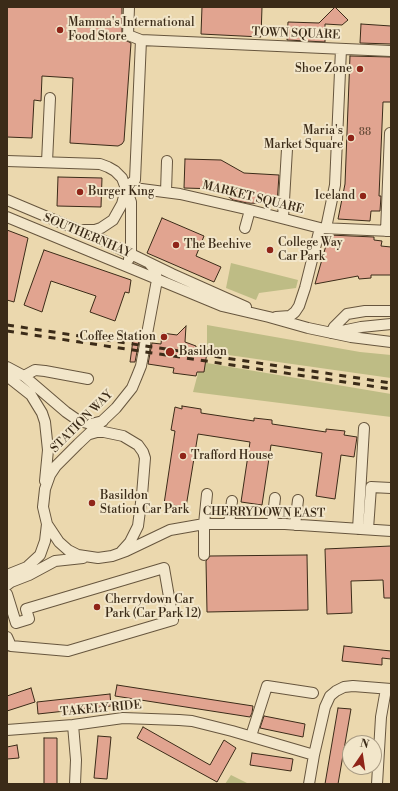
<!DOCTYPE html>
<style>
body{margin:0}
#map{position:relative;width:398px;height:791px;overflow:hidden;background:#ebd8ae;font-family:"Libre Bodoni",serif}
canvas{display:block}
.frame{position:absolute;inset:0;border:8px solid #3b2b18;pointer-events:none}
.north{position:absolute;left:342px;top:735px;width:40px;height:40px;box-sizing:border-box;background:#f2e6ca;border:1px solid #a99b83;border-radius:50%;rotate:13deg;font-size:11px;font-weight:700;line-height:16px;text-align:center;color:#3b2b18}
.north::after{content:'';display:block;margin:auto;width:14px;height:18px;background:#8f2418;clip-path:polygon(50% 0,100% 100%,50% 72%,0 100%)}
</style>
<div id="map">
<canvas width="398" height="791"></canvas>
<div class="frame"></div>
<div class="north">N</div>
</div>
<script>
const context = document.querySelector('canvas').getContext('2d');
context.lineJoin = 'round';
function fillPath(path, color) {
  context.fillStyle = color;
  context.fill(path, 'evenodd');
}
function poly(rows) {
  const path = new Path2D();
  for (const r of rows) {
    path.moveTo(r[0], r[1]);
    for (let i = 2; i < r.length; i += 2) path.lineTo(r[i], r[i + 1]);
  }
  return path;
}
function stroke(path, color, width, dash) {
  context.strokeStyle = color;
  context.lineWidth = width;
  context.lineCap = dash ? 'butt' : 'round';
  context.setLineDash(dash || []);
  context.stroke(path);
}
function write(font, color, halo, rows, align = 'center') {
  context.font = font + ' "Libre Bodoni",serif';
  context.lineWidth = 4;
  context.setLineDash([]);
  context.textBaseline = 'middle';
  context.strokeStyle = halo;
  context.fillStyle = color;
  for (const [text, x, y, turn = 0] of rows) {
    context.save();
    context.translate(x, y);
    context.rotate((+turn || 0) * Math.PI / 180);
    context.textAlign = isNaN(turn) ? turn : align;
    if (halo) context.strokeText(text, 0, 0);
    context.fillText(text, 0, 0);
    context.restore();
  }
}
const green = poly([
 [231,263,298,280,296,288,259,293,256,300,226,288],
 [207,325,360,352,391,355,391,378,207,352],
 [201,362,391,394,391,417,193,392],
 [231,775,249,784,225,784]
]);
const building = poly([
 [7,7,122,7,122,35,123,39,131,43,124,141,122,144,118,146,70,143,73,78,42,76,41,101,34,100,32,138,7,137,7,7],
 [202,7,262,7,261,37,201,34,202,7],
 [335,7,348,20,342,25,325,24,325,42,287,40,288,22,319,23,335,7],
 [361,24,391,26,391,44,360,43,361,24],
 [350,56,391,57,391,102,383,102,379,196,381,196,380,211,371,211,370,221,338,219,345,184,350,56],
 [185,159,221,160,244,173,279,175,277,204,247,203,233,200,218,189,184,188,185,159],
 [58,177,102,178,101,207,57,206,58,177],
 [162,218,204,236,196,256,221,267,214,282,147,253,162,218],
 [7,230,28,238,14,302,7,300,7,230],
 [329,235,374,237,374,240,382,241,381,246,391,247,391,275,371,275,371,278,359,279,358,276,315,284,329,235],
 [44,250,131,280,129,293,125,292,115,321,90,312,96,296,51,281,42,312,24,305,44,250],
 [186,326,185,342,196,346,196,350,207,352,204,372,197,372,196,376,173,373,174,368,148,364,152,343,161,344,162,333,177,335,186,326],
 [133,340,139,341,135,362,130,362,133,340],
 [182,406,201,409,201,413,254,421,254,418,272,420,272,424,326,432,326,429,345,431,344,435,357,437,354,457,341,455,335,499,316,496,322,453,271,445,262,505,241,502,250,442,198,434,186,507,164,504,175,431,171,430,175,407,182,409,182,406],
 [391,546,391,598,384,598,383,580,351,581,352,613,327,614,325,549,391,546],
 [307,555,308,610,207,612,206,561,210,556,307,555],
 [344,646,391,651,391,659,382,658,382,665,342,661,344,646],
 [117,685,253,706,252,713,250,717,115,696,117,685],
 [31,688,35,702,7,711,7,696,31,688],
 [110,694,111,706,38,714,37,702,110,694],
 [338,708,351,709,338,784,325,784,338,708],
 [264,716,305,724,303,737,260,728,264,716],
 [143,727,210,765,224,740,236,748,217,782,137,738,143,727],
 [98,736,111,737,107,779,94,778,98,736],
 [44,738,57,738,57,784,44,784,44,738],
 [17,745,19,758,7,759,7,747,17,745],
 [252,753,293,759,291,771,250,765,252,753]
]);
const minor = poly([
 [141,40,391,51],
 [7,161,100,164,108,167,115,171,122,178,131,202,131,254,129,259],
 [47,162,50,98],
 [126,187,180,194,250,210,320,228,391,231],
 [126,187,135,180,141,40,128,35,129,7],
 [166,192,167,161],
 [7,200,102,240,172,274,246,307],
 [7,217,222,306,269,317,308,328,351,337,391,342],
 [283,218,287,149],
 [245,228,250,210],
 [326,228,335,185,341,49],
 [84,230,95,230,101,228,113,220,122,204,126,189],
 [386,231,390,133,391,133],
 [149,263,155,270,157,280,141,366,137,376,132,388,116,408,78,444,56,466,50,475,45,489,43,507,47,524,59,542,68,550,78,555,98,558,112,556,126,551,170,530,204,524,285,524,391,531],
 [276,317,290,316,295,312,299,306,305,288,320,228],
 [337,332,361,327,391,324],
 [331,333,334,327,347,314,365,311,391,311],
 [7,367,24,376,66,412,79,421,91,424,103,421],
 [7,376,31,395,42,413,45,422,48,450,45,481],
 [24,376,35,370,45,371,88,379],
 [90,434,97,432,104,432,123,436,138,445,143,452,145,458,142,495,138,526,130,542,121,552],
 [229,524,232,501],
 [272,524,275,498],
 [295,525,298,500],
 [358,529,364,428],
 [368,529,371,487,391,488],
 [204,555,204,524,207,494],
 [7,575,27,567,40,555,45,541,47,524],
 [7,585,11,582,29,575,55,561,83,558],
 [7,594,16,623,29,619,26,609,164,568,173,620,68,651,11,646,7,637],
 [73,725,76,760,75,784],
 [7,730,73,725,123,718,179,720,192,721,232,731,314,755],
 [251,736,267,686,313,693],
 [309,784,314,755,325,707,330,696,336,691,344,687,353,686,391,689],
 [377,784,381,717,386,689]
]);
const rail = poly([
 [7,325,391,383],
 [7,331,391,389]
]);
const markers = [
 [60,30,4,"#8f2418"],
 [360,69,4,"#8f2418"],
 [351,138,4,"#8f2418"],
 [80,192,4,"#8f2418"],
 [363,196,4,"#8f2418"],
 [176,245,4,"#8f2418"],
 [270,250,4,"#8f2418"],
 [164,337,4,"#8f2418"],
 [170,352,5,"#8f2418"],
 [183,456,4,"#8f2418"],
 [92,503,4,"#8f2418"],
 [97,607,4,"#8f2418"]
];
const numberNames = [
 ["88",365,133]
];
const poiNames = [
 ["Mamma's International",68,23],
 ["Food Store",68,37],
 ["Shoe Zone",352,69,"right"],
 ["Maria's",343,131,"right"],
 ["Market Square",343,145,"right"],
 ["Burger King",88,192],
 ["Iceland",355,196,"right"],
 ["College Way",278,243],
 ["Car Park",278,257],
 ["The Beehive",184,245],
 ["Coffee Station",156,337,"right"],
 ["Basildon",179,352],
 ["Trafford House",191,456],
 ["Basildon",100,496],
 ["Station Car Park",100,510],
 ["Cherrydown Car",105,600],
 ["Park (Car Park 12)",105,614]
];
const streetNames = [
 ["TOWN SQUARE",296,34,2],
 ["MARKET SQUARE",253,198,14],
 ["SOUTHERNHAY",87,236,23],
 ["STATION WAY",82,422,-45],
 ["CHERRYDOWN EAST",264,513,1],
 ["TAKELY RIDE",101,709,-5]
];
fillPath(green, '#bebc85');
fillPath(building, '#e1a490');
stroke(building, '#3b2b18', 1);
stroke(minor, '#67563e', 12);
stroke(minor, '#f2e6ca', 10);
stroke(rail, '#3b2b18', 3, [7, 7]);
for (const [x, y, r, color] of markers) {
  const dot = new Path2D();
  dot.arc(x, y, r, 0, 2 * Math.PI);
  context.fillStyle = color;
  context.fill(dot);
  stroke(dot, '#f2e6ca', 1.5);
}
write('10px', '#644936', null, numberNames);
write('12px', '#3b2b18', '#f2e6ca', poiNames, 'left');
write('12px', '#3b2b18', '#f2e6ca', streetNames);
</script>
